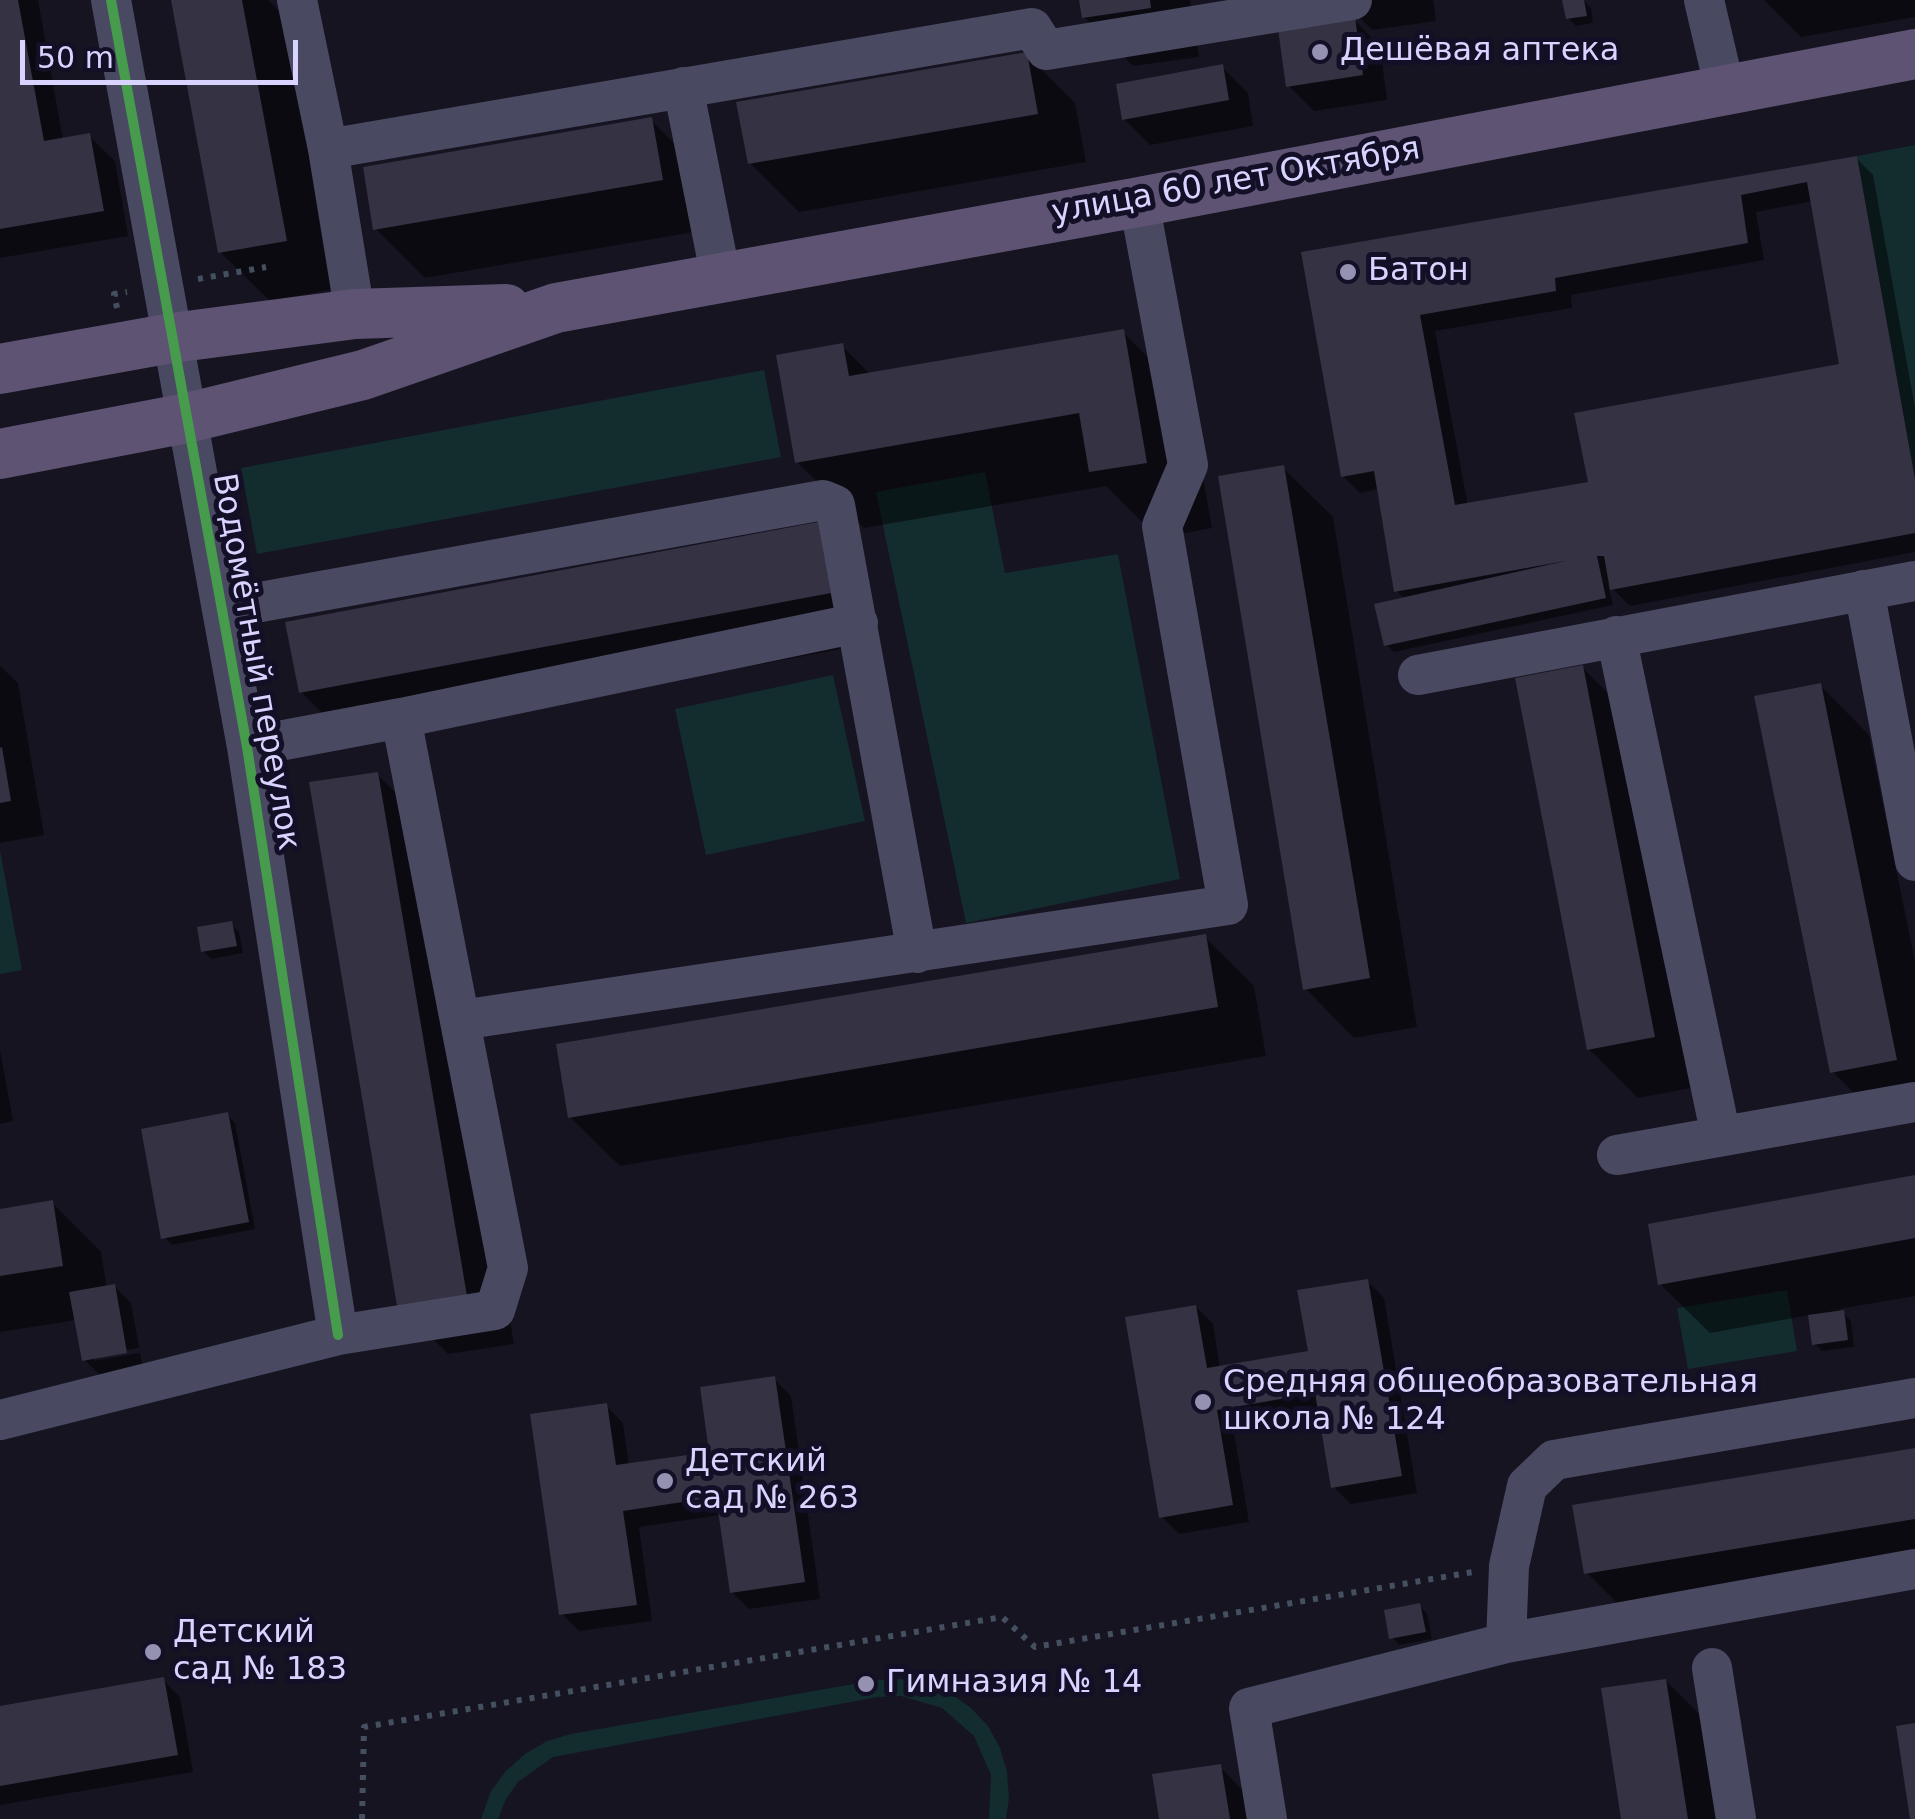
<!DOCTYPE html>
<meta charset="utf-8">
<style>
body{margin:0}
#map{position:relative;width:1915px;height:1819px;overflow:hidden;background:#161421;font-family:"DejaVu Sans",sans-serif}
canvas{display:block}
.scale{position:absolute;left:20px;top:40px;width:278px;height:45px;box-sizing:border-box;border:5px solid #d9d4ff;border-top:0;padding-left:12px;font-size:30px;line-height:35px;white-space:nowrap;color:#d9d4ff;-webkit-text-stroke:8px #130f26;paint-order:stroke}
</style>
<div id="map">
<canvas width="1915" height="1819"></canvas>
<div class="scale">50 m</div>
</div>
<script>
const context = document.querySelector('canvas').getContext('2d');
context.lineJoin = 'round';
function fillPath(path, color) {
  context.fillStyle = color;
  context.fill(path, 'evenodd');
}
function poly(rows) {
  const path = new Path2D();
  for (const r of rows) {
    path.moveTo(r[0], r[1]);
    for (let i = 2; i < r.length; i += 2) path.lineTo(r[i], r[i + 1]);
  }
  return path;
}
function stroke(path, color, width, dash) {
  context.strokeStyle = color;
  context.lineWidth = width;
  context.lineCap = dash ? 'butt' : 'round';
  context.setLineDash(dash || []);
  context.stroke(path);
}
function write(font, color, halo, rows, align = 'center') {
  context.font = font + ' "DejaVu Sans",sans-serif';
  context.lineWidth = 10;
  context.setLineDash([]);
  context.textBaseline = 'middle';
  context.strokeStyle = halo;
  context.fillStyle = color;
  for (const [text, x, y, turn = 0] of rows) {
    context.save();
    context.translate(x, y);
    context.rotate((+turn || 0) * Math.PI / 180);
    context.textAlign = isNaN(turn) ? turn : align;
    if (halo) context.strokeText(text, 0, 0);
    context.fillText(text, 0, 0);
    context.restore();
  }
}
const green = poly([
 [1915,145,1915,479,1857,156],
 [764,370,781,457,257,554,241,468],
 [985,472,1005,573,1118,554,1180,879,966,923,876,492],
 [833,675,865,821,706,855,675,709],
 [0,850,22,970,0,974],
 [1787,1290,1797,1351,1688,1369,1677,1308],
 [901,1679,927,1683,950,1693,971,1708,988,1726,1000,1748,1007,1772,1009,1798,1006,1819,989,1819,991,1775,974,1736,942,1708,901,1696,878,1697,553,1757,518,1782,506,1799,498,1819,481,1819,491,1791,506,1771,525,1754,547,1741,571,1734,876,1680]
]);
const shadow = poly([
 [0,0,38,0,63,140,89,136,115,161,128,236,0,258],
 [174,0,268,0,284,16,334,289,270,301,220,252],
 [1081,0,1190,0,1199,57,1133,66,1084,17],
 [1342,0,1433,0,1436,21,1372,30],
 [1583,0,1591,8,1593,23,1576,26,1568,18],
 [1764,0,1915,0,1915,17,1801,37],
 [1354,20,1380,46,1387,100,1314,111,1288,85],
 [1026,54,1075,103,1086,162,799,212,750,163],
 [1222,67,1248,93,1253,126,1150,145,1124,119],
 [651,120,700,169,711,229,425,278,376,229],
 [1856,158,1873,175,1915,408,1915,552,1630,606,1608,584,1613,605,1394,652,1386,644,1406,600,1397,591,1379,489,1360,493,1343,476,1304,254],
 [1813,201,1842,366,1591,484,1468,506,1435,331,1572,308,1571,295,1764,260,1756,212],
 [1123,332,1189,399,1212,528,1158,538,1106,486,864,528,797,462,842,346,871,375],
 [1283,468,1333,517,1417,1027,1354,1038,1305,988],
 [817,524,879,642,350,741,301,692],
 [0,666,18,683,44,835,0,843],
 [1582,667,1631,717,1702,1086,1638,1098,1589,1049],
 [1820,685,1869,735,1915,962,1915,1115,1882,1121,1833,1072],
 [378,775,427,824,514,1344,448,1354,399,1305],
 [231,924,239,932,243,953,211,959,203,951],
 [1205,937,1254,986,1266,1056,620,1166,570,1117],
 [0,1050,13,1121,0,1124],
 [227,1115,235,1123,255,1229,172,1245,164,1237],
 [1915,1178,1915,1296,1839,1309,1851,1321,1854,1347,1822,1351,1814,1343,1810,1315,1710,1333,1660,1284],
 [52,1203,101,1252,107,1288,114,1286,131,1303,143,1369,101,1376,84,1359,77,1320,0,1332,0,1211],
 [139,1348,140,1353,94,1361,94,1356],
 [1367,1281,1384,1298,1417,1493,1351,1504,1334,1487,1321,1411,1233,1426,1249,1522,1179,1534,1162,1517,1196,1307,1213,1324,1220,1368,1311,1353],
 [774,1379,791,1396,820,1599,749,1609,732,1592,721,1515,639,1527,652,1621,579,1631,562,1614,606,1406,623,1423,629,1466,712,1454],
 [1915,1451,1915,1575,1636,1622,1587,1573],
 [1419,1606,1427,1613,1432,1639,1399,1645,1392,1637],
 [163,1680,180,1697,193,1772,0,1805,0,1708],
 [1666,1681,1715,1730,1728,1819,1624,1819],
 [1220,1767,1270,1819,1162,1819]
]);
const building = poly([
 [0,0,18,0,44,141,90,133,104,211,0,229],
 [171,0,242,0,287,241,218,253],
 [1079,0,1150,0,1151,8,1082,18],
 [1562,0,1584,0,1587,16,1566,19],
 [1355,17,1363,75,1286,87,1278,29],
 [1027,52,1038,114,748,164,736,102],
 [1223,64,1229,100,1122,120,1116,84],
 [652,117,663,180,373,230,363,167],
 [1857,156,1915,479,1915,533,1610,590,1604,556,1597,556,1606,598,1384,646,1374,604,1565,561,1394,592,1374,471,1341,477,1301,252],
 [1807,182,1839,364,1574,413,1588,482,1455,505,1420,315,1556,291,1555,278,1748,243,1741,195],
 [1124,329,1147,463,1089,472,1079,413,795,463,776,355,843,343,849,376],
 [1284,465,1370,978,1303,990,1218,476],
 [818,522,831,593,299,693,285,622],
 [1583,665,1655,1037,1587,1050,1515,678],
 [1821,683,1897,1060,1830,1073,1754,696],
 [2,747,11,801,0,803,0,748],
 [378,772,467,1296,397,1306,309,782],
 [232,921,237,946,201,952,197,927],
 [1206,934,1218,1007,568,1118,556,1044],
 [228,1112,249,1222,161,1239,141,1129],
 [1915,1175,1915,1238,1658,1285,1648,1224],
 [53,1200,63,1266,0,1276,0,1209],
 [1368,1279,1402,1476,1331,1488,1315,1393,1217,1410,1233,1505,1159,1518,1125,1317,1196,1305,1207,1368,1308,1351,1297,1290],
 [115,1284,127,1353,82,1361,69,1292],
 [1844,1310,1848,1340,1812,1345,1808,1315],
 [775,1376,805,1582,730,1593,716,1497,623,1511,637,1605,559,1615,530,1414,607,1403,616,1465,709,1452,700,1387],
 [1915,1448,1915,1519,1584,1574,1572,1505],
 [1420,1603,1426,1632,1389,1639,1384,1610],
 [164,1677,178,1755,0,1786,0,1706],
 [1666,1679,1688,1819,1621,1819,1601,1688],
 [1915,1723,1915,1819,1910,1819,1896,1726],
 [1221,1764,1230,1819,1159,1819,1152,1774]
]);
const path = poly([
 [198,279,266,267],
 [117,308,114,294,127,292],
 [362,1819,364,1727,1002,1617,1035,1647,1473,1572]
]);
const minor = poly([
 [111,0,247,747,338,1335],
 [297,0,328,149,355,314],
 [1704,0,1725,90],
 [683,87,721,278],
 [328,149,1032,28,1046,50,1352,0],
 [1864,590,1915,861],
 [222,609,823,500,835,505,917,953],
 [1616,636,1721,1136],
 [1418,675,1915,581],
 [401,718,858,623],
 [461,1020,1228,905,1162,526,1188,465,1139,202],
 [1617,1155,1915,1102],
 [0,1420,338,1335,495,1310,508,1268,401,718,247,747],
 [1506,1643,1915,1569],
 [1712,1668,1736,1819],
 [1267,1819,1249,1708,1506,1643,1509,1566,1527,1486,1554,1460,1915,1398]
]);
const major = poly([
 [0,369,172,338,355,314,506,309],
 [0,454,187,418,363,375,556,308,1139,202,1915,54]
]);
const cycleway = poly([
 [111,0,247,747,338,1335]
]);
const markers = [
 [1320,52,10,"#9591b1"],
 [1348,272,10,"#9591b1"],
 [1203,1402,10,"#9591b1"],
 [665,1481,10,"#9591b1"],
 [153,1652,10,"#9591b1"],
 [866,1684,10,"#9591b1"]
];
const poiNames = [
 ["Дешёвая аптека",1340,52],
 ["Батон",1368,272],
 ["Средняя общеобразовательная",1223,1384],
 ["школа № 124",1223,1421],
 ["Детский",685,1463],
 ["сад № 263",685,1500],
 ["Детский",173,1634],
 ["сад № 183",173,1671],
 ["Гимназия № 14",886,1684]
];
const streetNames = [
 ["улица 60 лет Октября",1236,182,-10],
 ["Водомётный переулок",255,662,80]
];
fillPath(green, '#132c2d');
fillPath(shadow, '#0007');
fillPath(building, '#343243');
stroke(path, '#44505f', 6, [5, 8]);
stroke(minor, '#4a4962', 40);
stroke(major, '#5e5373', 50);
stroke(cycleway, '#469c4c', 10);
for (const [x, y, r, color] of markers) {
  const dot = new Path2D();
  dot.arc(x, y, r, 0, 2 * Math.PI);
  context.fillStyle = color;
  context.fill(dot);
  stroke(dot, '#130f26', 4);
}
write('32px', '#d9d4ff', '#130f26', poiNames, 'left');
write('32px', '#d9d4ff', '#130f26', streetNames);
</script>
